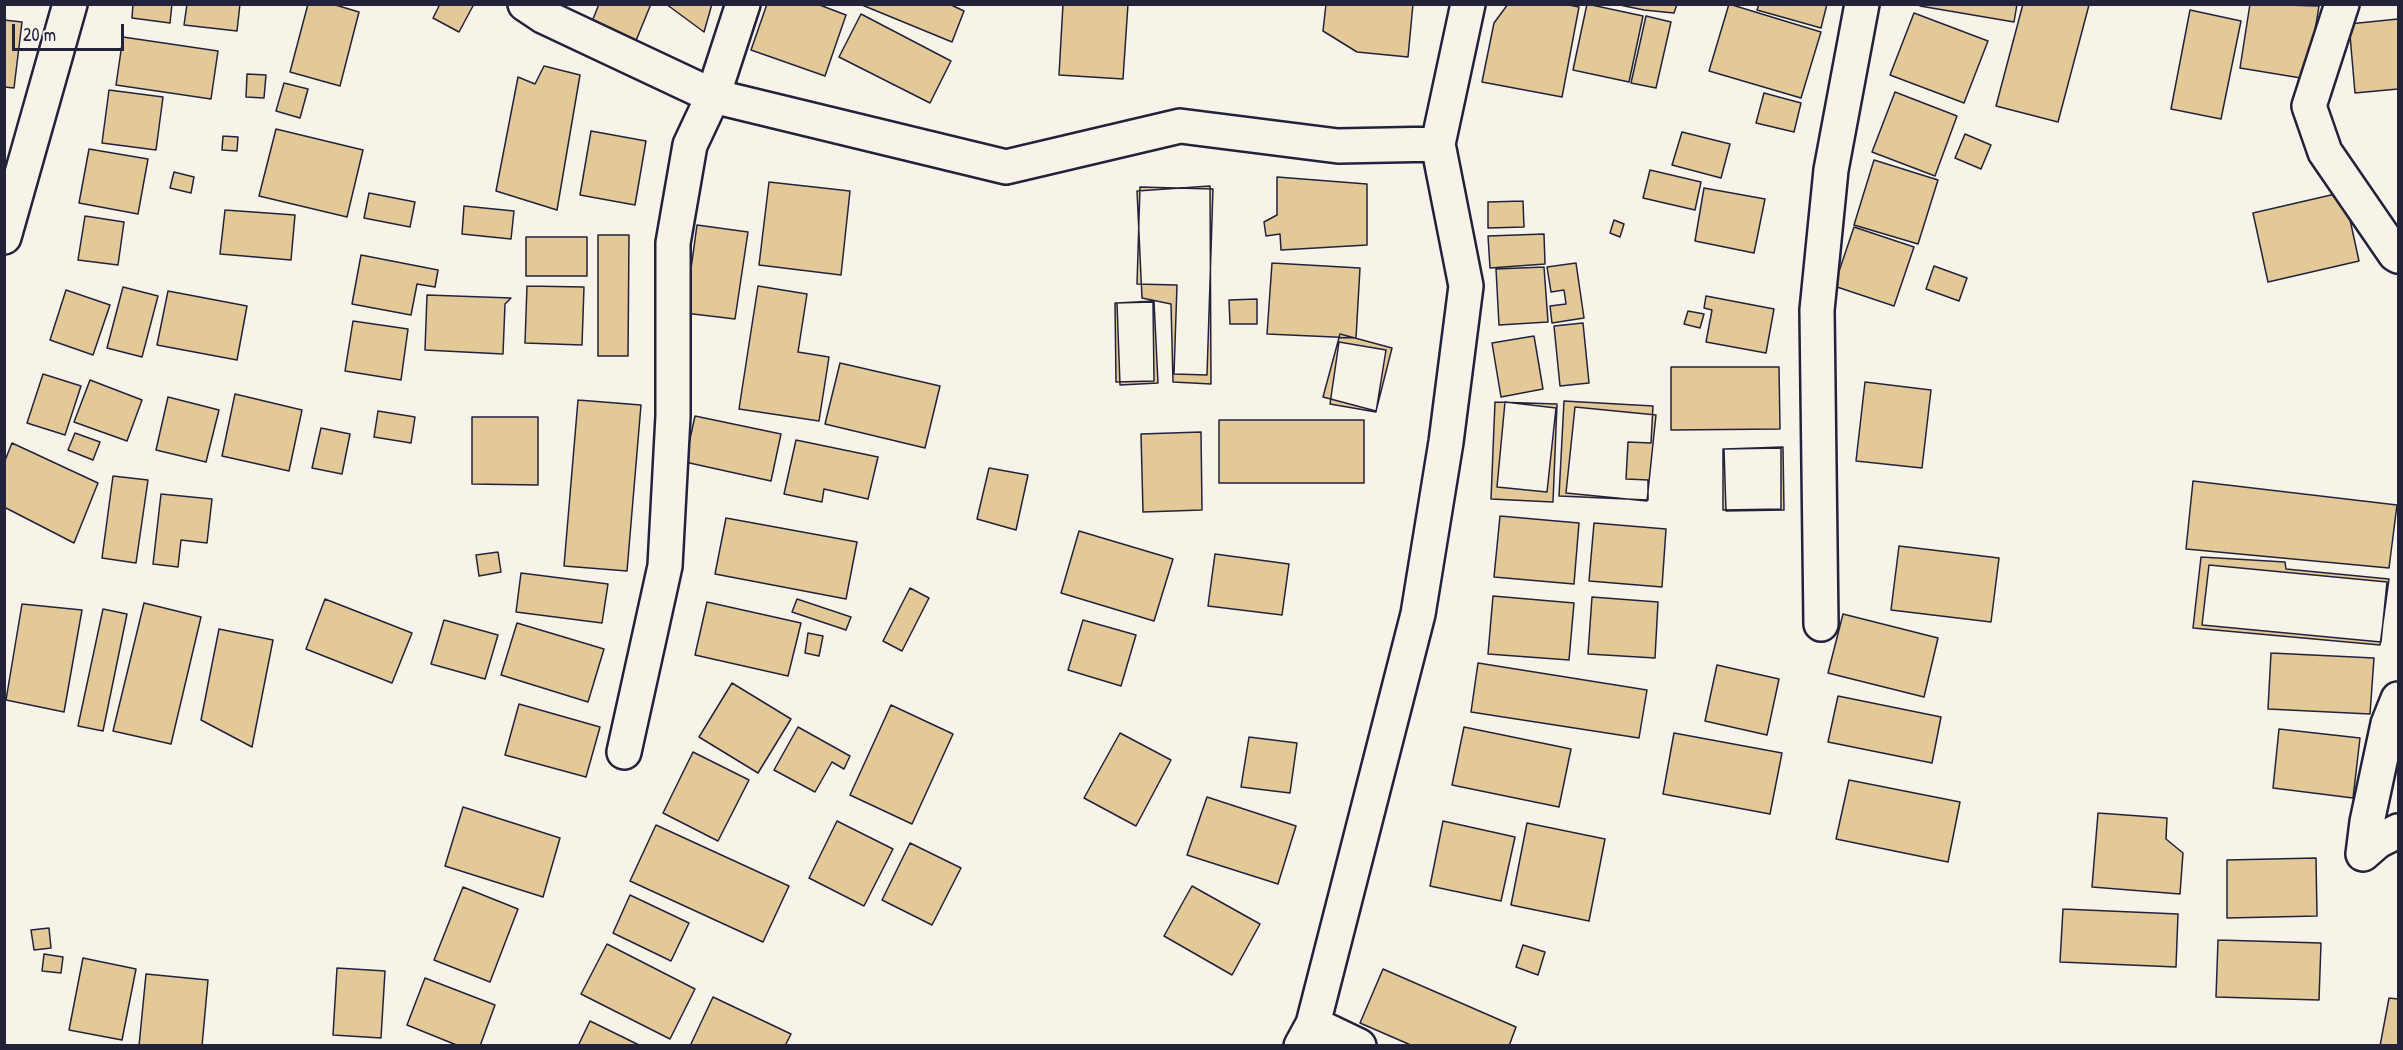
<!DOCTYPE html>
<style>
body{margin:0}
#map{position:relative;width:2403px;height:1050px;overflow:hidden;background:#f7f3e8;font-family:"Patrick Hand",sans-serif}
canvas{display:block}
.frame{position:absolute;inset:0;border:6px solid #22223b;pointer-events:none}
.scale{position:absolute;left:12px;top:24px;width:112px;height:27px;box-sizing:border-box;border:3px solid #22223b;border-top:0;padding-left:8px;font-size:18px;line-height:21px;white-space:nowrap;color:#22223b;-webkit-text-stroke:4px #f7f3e8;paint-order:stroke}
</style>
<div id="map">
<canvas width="2403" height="1050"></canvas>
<div class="frame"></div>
<div class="scale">20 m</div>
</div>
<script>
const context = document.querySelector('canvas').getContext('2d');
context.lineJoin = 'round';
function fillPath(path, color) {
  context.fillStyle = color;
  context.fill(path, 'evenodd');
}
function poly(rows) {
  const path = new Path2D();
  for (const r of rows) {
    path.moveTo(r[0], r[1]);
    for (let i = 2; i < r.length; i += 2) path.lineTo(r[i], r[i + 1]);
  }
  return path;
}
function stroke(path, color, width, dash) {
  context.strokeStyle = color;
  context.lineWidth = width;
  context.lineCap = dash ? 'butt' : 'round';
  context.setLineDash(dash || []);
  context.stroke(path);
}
const building = poly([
 [133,4,172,4,170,23,132,18,133,4],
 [187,4,240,4,237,31,184,25,187,4],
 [308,4,332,4,359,12,340,86,290,72,308,4],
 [440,4,474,4,459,32,433,18,440,4],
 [599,4,651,4,635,43,591,24,599,4],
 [666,4,712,4,704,32,666,4],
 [767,4,817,4,846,15,825,76,751,50,767,4],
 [949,4,964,11,952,42,862,5,949,4],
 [1063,4,1128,4,1123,79,1059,75,1063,4],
 [1326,4,1413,4,1408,57,1357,52,1323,31,1326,4],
 [1508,4,1564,4,1579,7,1562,97,1482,82,1494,23,1508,4],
 [1587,4,1643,16,1629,82,1573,70,1587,4],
 [1615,4,1677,4,1674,13,1644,10,1615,4],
 [1729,4,1821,32,1801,98,1709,71,1729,4],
 [1759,4,1827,4,1821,28,1757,10,1759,4],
 [1920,4,2017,4,2014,22,1920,6,1920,4],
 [2023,4,2089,5,2058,122,1996,106,2023,4],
 [2250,4,2319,6,2307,79,2240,68,2250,4],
 [2190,10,2241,21,2221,119,2171,109,2190,10],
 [1914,13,1988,41,1964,103,1890,75,1914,13],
 [861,14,951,61,930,103,839,57,861,14],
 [1646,16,1671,22,1656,88,1631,83,1646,16],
 [2398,19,2398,89,2355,93,2349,24,2398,19],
 [4,20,22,22,14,88,4,87,4,20],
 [123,37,218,51,211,99,116,85,123,37],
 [544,66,580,75,557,210,496,191,518,77,535,84,544,66],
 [247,74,266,75,264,98,246,97,247,74],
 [284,83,308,89,300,118,276,111,284,83],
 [109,90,163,97,156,150,102,143,109,90],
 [1895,92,1957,116,1935,176,1872,152,1895,92],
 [1764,93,1801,103,1794,132,1756,123,1764,93],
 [276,129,363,150,347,217,259,196,276,129],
 [591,131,646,141,635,205,580,195,591,131],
 [1682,132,1730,144,1721,178,1672,165,1682,132],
 [1965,134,1991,145,1981,169,1955,158,1965,134],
 [223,136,238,137,237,151,222,150,223,136],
 [89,149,148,159,138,214,79,203,89,149],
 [1874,160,1938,180,1918,244,1854,225,1874,160],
 [1650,170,1701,182,1695,210,1643,198,1650,170],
 [174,172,194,177,191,193,170,188,174,172],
 [1277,177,1367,184,1367,245,1281,250,1280,234,1266,236,1264,222,1277,215,1277,177],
 [769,182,850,191,841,275,759,265,769,182],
 [1210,186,1211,384,1173,382,1171,304,1142,298,1137,191,1210,186],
 [1140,187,1213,189,1207,375,1174,374,1177,285,1137,284,1140,187],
 [1704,188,1765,199,1754,253,1695,241,1704,188],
 [2344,192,2359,261,2268,282,2253,213,2344,192],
 [369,193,415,202,410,227,364,218,369,193],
 [1523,201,1524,227,1488,228,1488,202,1523,201],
 [464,206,514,211,511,239,462,234,464,206],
 [225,210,295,215,291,260,220,254,225,210],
 [85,216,124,222,118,265,78,260,85,216],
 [1614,220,1624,224,1620,237,1610,233,1614,220],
 [697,225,748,232,735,319,685,313,697,225],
 [1854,227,1914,247,1894,306,1834,286,1854,227],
 [1544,234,1545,264,1490,268,1488,236,1544,234],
 [598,235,629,235,628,356,598,356,598,235],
 [526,237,587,237,587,276,526,276,526,237],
 [361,255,438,270,435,287,417,284,411,315,352,304,361,255],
 [1272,263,1360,268,1356,338,1267,334,1272,263],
 [1576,263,1584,318,1552,323,1550,306,1566,304,1564,290,1551,292,1547,267,1576,263],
 [1934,266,1967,278,1959,301,1926,289,1934,266],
 [1544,267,1548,322,1499,325,1496,269,1544,267],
 [527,286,584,287,582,345,525,343,527,286],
 [758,286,807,294,798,352,829,357,819,421,739,409,758,286],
 [123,287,158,296,142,357,107,348,123,287],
 [66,290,110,305,93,355,50,340,66,290],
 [168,291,247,306,237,360,157,345,168,291],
 [427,295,511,298,505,304,503,354,425,350,427,295],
 [1706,296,1774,309,1766,353,1706,342,1712,310,1704,308,1706,296],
 [1257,299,1257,324,1230,324,1229,300,1257,299],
 [1154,301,1158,383,1120,385,1117,303,1154,301],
 [1153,302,1154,381,1116,382,1115,303,1153,302],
 [1688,311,1704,314,1700,328,1684,324,1688,311],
 [353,321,408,329,401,380,345,371,353,321],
 [1583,323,1589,383,1560,386,1554,326,1583,323],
 [1340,334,1392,348,1376,411,1323,397,1340,334],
 [1534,336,1543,389,1501,397,1492,343,1534,336],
 [1339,342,1386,350,1376,412,1330,404,1339,342],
 [840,363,940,386,925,448,825,424,840,363],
 [1671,367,1779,367,1780,429,1671,430,1671,367],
 [43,374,81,386,65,435,27,423,43,374],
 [90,380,142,400,127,441,74,422,90,380],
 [1865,382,1931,390,1922,468,1856,461,1865,382],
 [235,394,302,410,289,471,222,456,235,394],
 [168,397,219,410,206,462,156,450,168,397],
 [578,400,641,405,627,571,564,566,578,400],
 [1564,401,1653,406,1651,443,1628,442,1626,479,1648,480,1648,500,1559,496,1564,401],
 [1495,402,1557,404,1553,502,1491,499,1495,402],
 [1505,402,1556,408,1547,492,1497,487,1505,402],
 [1575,407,1656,415,1647,501,1566,493,1575,407],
 [378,411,415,417,411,443,374,437,378,411],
 [695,416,781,434,771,481,685,462,695,416],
 [472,417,538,417,538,485,472,484,472,417],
 [1219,420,1364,420,1364,483,1219,483,1219,420],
 [321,428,350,434,342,474,312,468,321,428],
 [1201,432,1202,510,1143,512,1141,434,1201,432],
 [75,433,100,442,93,460,68,450,75,433],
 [796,440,878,457,868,499,824,489,822,502,784,494,796,440],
 [12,443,98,483,74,543,4,507,4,463,12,443],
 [1783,447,1784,510,1726,511,1724,449,1783,447],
 [1781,448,1781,509,1723,510,1723,449,1781,448],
 [989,468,1028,475,1016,530,977,519,989,468],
 [113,476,148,480,136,563,102,558,113,476],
 [2193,481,2397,505,2389,568,2186,549,2193,481],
 [161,494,212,499,207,543,181,540,178,567,153,564,161,494],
 [1500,516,1579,523,1574,584,1494,577,1500,516],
 [726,518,857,542,846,599,715,574,726,518],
 [1594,523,1666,529,1662,587,1589,581,1594,523],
 [1079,531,1173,559,1154,621,1061,593,1079,531],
 [1899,546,1999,558,1991,622,1891,610,1899,546],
 [498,552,501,572,479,576,476,555,498,552],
 [1215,554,1289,564,1282,615,1208,606,1215,554],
 [2201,557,2285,562,2286,569,2389,579,2380,645,2193,628,2201,557],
 [2209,565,2387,582,2381,642,2202,625,2209,565],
 [521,573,608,584,602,623,516,612,521,573],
 [910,588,929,598,902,651,883,641,910,588],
 [1493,596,1574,603,1569,660,1488,654,1493,596],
 [1592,597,1658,602,1655,658,1588,654,1592,597],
 [325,599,412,633,392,683,306,649,325,599],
 [797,599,851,617,846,630,792,612,797,599],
 [707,602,801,623,788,676,695,655,707,602],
 [144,603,201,617,171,744,113,731,144,603],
 [22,604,82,610,64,712,6,700,22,604],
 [103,609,127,614,103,731,78,726,103,609],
 [1843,614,1938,638,1924,697,1828,673,1843,614],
 [444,620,498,635,485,679,431,664,444,620],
 [1083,620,1136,635,1121,686,1068,670,1083,620],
 [517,623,604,649,588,702,501,675,517,623],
 [219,629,273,640,252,747,201,720,219,629],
 [808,633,823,636,819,656,805,653,808,633],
 [2271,653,2374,658,2370,714,2268,709,2271,653],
 [1478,663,1647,690,1639,738,1471,712,1478,663],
 [1717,665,1779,679,1767,735,1705,721,1717,665],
 [732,683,791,719,758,773,699,737,732,683],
 [1838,696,1941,717,1932,763,1828,742,1838,696],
 [519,704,600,727,586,777,505,755,519,704],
 [891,705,953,734,912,824,850,795,891,705],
 [798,727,850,756,844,769,832,762,815,792,774,770,798,727],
 [1464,727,1571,749,1559,807,1452,785,1464,727],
 [2279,729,2360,738,2353,798,2273,788,2279,729],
 [1120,733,1171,760,1136,826,1084,798,1120,733],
 [1674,733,1782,753,1770,814,1663,794,1674,733],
 [1249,737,1297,743,1290,793,1241,787,1249,737],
 [693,752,749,780,718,841,663,813,693,752],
 [1849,780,1960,802,1948,862,1836,839,1849,780],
 [1207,797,1296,826,1278,884,1187,855,1207,797],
 [463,807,560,838,543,897,445,866,463,807],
 [2098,813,2167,818,2166,839,2183,853,2180,894,2092,887,2098,813],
 [837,821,893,849,864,906,809,878,837,821],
 [1443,821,1515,837,1501,901,1430,886,1443,821],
 [1527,823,1605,839,1589,921,1511,905,1527,823],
 [656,825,789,886,763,942,630,881,656,825],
 [910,843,961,868,932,925,882,900,910,843],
 [2316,858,2317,916,2227,918,2227,860,2316,858],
 [1192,886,1260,924,1232,975,1164,936,1192,886],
 [463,887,518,909,490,982,434,960,463,887],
 [630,895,689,923,671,961,613,933,630,895],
 [2063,909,2178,914,2176,967,2060,962,2063,909],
 [49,928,51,948,34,950,31,930,49,928],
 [2218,940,2321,943,2319,1000,2216,997,2218,940],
 [607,944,695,989,670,1039,581,994,607,944],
 [1523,945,1545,952,1538,975,1516,967,1523,945],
 [44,954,63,957,61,973,42,971,44,954],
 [83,958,136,969,122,1040,69,1030,83,958],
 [337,968,385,971,381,1038,333,1035,337,968],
 [1383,969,1516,1027,1509,1046,1413,1046,1360,1023,1383,969],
 [146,974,208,980,202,1046,139,1046,146,974],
 [425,978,495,1005,480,1046,459,1046,407,1025,425,978],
 [713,997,791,1034,785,1046,690,1046,713,997],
 [2389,998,2398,999,2398,1046,2380,1046,2389,998],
 [590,1021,641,1046,578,1046,590,1021]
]);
const minor = poly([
 [525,4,543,16,713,96,1006,167,1180,126,1338,146,1438,144],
 [2342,4,2309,106,2325,152,2395,254,2398,256],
 [4,237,70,4],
 [1821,624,1817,310,1831,170,1862,4],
 [2398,699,2388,724,2367,822,2363,854,2378,841,2398,831],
 [624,752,665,566,673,416,673,243,690,145,713,96,743,4],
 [1313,1024,1359,1046],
 [1301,1046,1313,1024,1418,614,1446,442,1466,286,1438,144,1468,4]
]);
fillPath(building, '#e3c898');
stroke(building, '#22223b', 1.5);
stroke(minor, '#22223b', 38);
stroke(minor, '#f7f3e8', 33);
</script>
